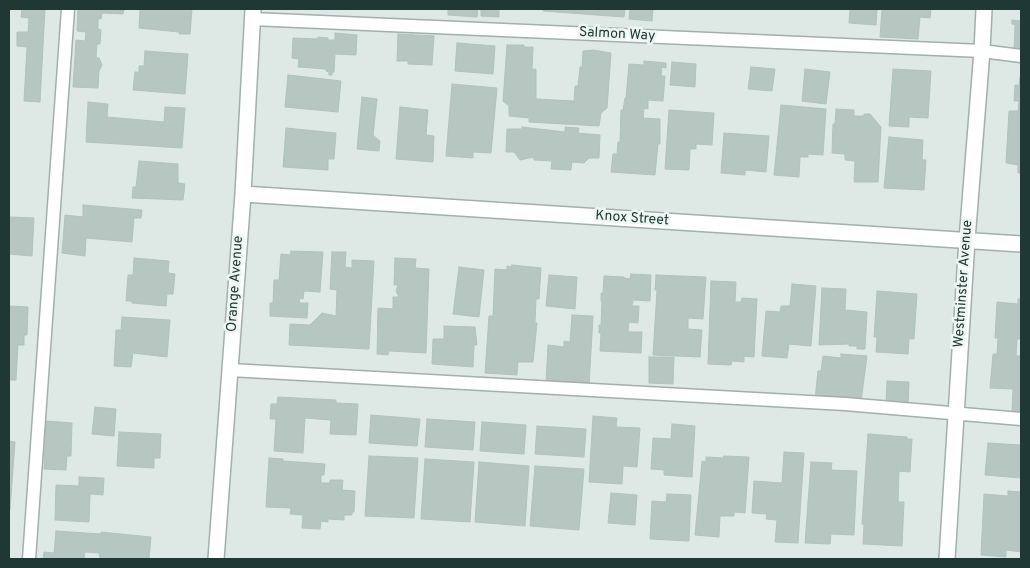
<!DOCTYPE html>
<style>
body{margin:0}
#map{position:relative;width:1030px;height:568px;overflow:hidden;background:#dee9e5;font-family:Overpass,sans-serif}
canvas{display:block}
.frame{position:absolute;inset:0;border:10px solid #203833;pointer-events:none}
</style>
<div id="map">
<canvas width="1030" height="568"></canvas>
<div class="frame"></div>
</div>
<script>
const context = document.querySelector('canvas').getContext('2d');
context.lineJoin = 'round';
function fillPath(path, color) {
  context.fillStyle = color;
  context.fill(path, 'evenodd');
}
function poly(rows) {
  const path = new Path2D();
  for (const r of rows) {
    path.moveTo(r[0], r[1]);
    for (let i = 2; i < r.length; i += 2) path.lineTo(r[i], r[i + 1]);
  }
  return path;
}
function stroke(path, color, width, dash) {
  context.strokeStyle = color;
  context.lineWidth = width;
  context.lineCap = dash ? 'butt' : 'round';
  context.setLineDash(dash || []);
  context.stroke(path);
}
function write(font, color, halo, rows, align = 'center') {
  context.font = font + ' Overpass,sans-serif';
  context.lineWidth = 5;
  context.setLineDash([]);
  context.textBaseline = 'middle';
  context.strokeStyle = halo;
  context.fillStyle = color;
  for (const [text, x, y, turn = 0] of rows) {
    context.save();
    context.translate(x, y);
    context.rotate((+turn || 0) * Math.PI / 180);
    context.textAlign = isNaN(turn) ? turn : align;
    if (halo) context.strokeText(text, 0, 0);
    context.fillText(text, 0, 0);
    context.restore();
  }
}
const building = poly([
 [22,9,45,9,40,102,24,101,27,47,17,46,17,32,28,32,29,18,21,17,22,9],
 [78,9,124,9,123,14,102,13,101,19,98,19,98,29,101,30,100,44,97,44,96,58,99,58,102,65,99,71,98,88,73,87,76,40,85,41,86,32,77,31,78,9],
 [140,9,192,9,190,34,179,34,179,32,139,28,140,9],
 [448,9,478,9,477,17,448,15,448,9],
 [481,9,499,9,499,17,481,16,481,9],
 [543,9,625,9,624,17,543,11,543,9],
 [630,9,653,9,652,21,629,19,630,9],
 [850,9,877,9,876,25,849,23,850,9],
 [882,9,931,9,930,18,920,17,918,39,880,37,882,9],
 [1012,20,1021,21,1021,50,1014,50,1015,25,1012,24,1012,20],
 [335,33,357,35,356,55,335,54,334,72,332,72,332,75,329,75,329,72,326,71,326,69,298,67,299,59,292,58,293,38,318,39,318,37,328,38,328,40,335,40,335,33],
 [398,34,434,36,432,65,408,64,408,61,397,61,398,34],
 [457,43,495,46,493,74,455,71,457,43],
 [507,45,524,45,524,47,533,47,532,69,536,69,536,99,574,101,575,86,578,86,580,67,582,67,583,51,593,50,611,53,607,108,601,113,599,126,529,122,529,118,509,116,509,106,503,101,507,45],
 [145,51,188,54,185,94,133,90,135,72,139,72,139,66,144,66,145,51],
 [644,61,666,63,666,68,662,67,661,76,665,76,663,101,648,100,648,109,644,108,643,118,660,119,660,144,658,144,655,175,611,172,613,154,617,154,618,142,620,142,621,110,623,110,625,98,626,98,629,64,644,65,644,61],
 [672,62,696,64,695,87,670,85,672,62],
 [751,67,775,69,772,91,748,89,751,67],
 [805,69,830,72,826,104,802,101,805,69],
 [893,69,931,71,928,118,909,117,909,127,889,126,893,69],
 [288,75,341,81,338,112,285,107,288,75],
 [1020,77,1021,77,1021,173,1018,173,1018,165,1006,163,1009,111,1018,111,1019,101,1014,101,1015,85,1019,85,1020,77],
 [452,84,497,88,491,153,473,152,473,158,446,156,452,84],
 [362,97,377,99,373,135,380,141,379,151,357,149,362,97],
 [88,102,108,104,107,117,164,122,165,107,185,108,182,148,86,142,88,102],
 [781,105,826,109,823,155,808,154,808,157,800,157,799,177,774,175,781,105],
 [400,107,428,110,426,135,434,136,433,162,396,159,400,107],
 [836,109,854,110,854,116,864,116,864,114,870,114,881,127,878,182,854,182,855,161,845,160,845,154,832,153,833,124,835,124,836,109],
 [669,110,714,113,712,145,696,144,696,149,690,149,689,170,665,169,669,110],
 [522,127,565,132,565,127,579,128,578,133,600,135,599,158,589,158,584,163,572,162,571,170,551,169,552,161,534,160,534,157,520,160,514,152,506,152,507,129,522,129,522,127],
 [286,128,336,133,334,159,328,159,328,170,283,167,286,128],
 [724,133,769,136,766,172,745,170,745,175,721,173,724,133],
 [889,137,923,140,922,160,926,160,924,190,884,188,889,137],
 [139,161,178,164,178,183,185,184,183,200,132,198,133,187,136,187,139,161],
 [83,205,142,210,141,218,134,218,132,242,86,238,85,256,62,253,65,215,83,217,83,205],
 [9,217,34,218,32,256,9,254,9,217],
 [291,251,323,252,320,292,304,291,303,299,300,298,299,303,308,303,307,318,270,316,270,303,273,303,274,280,279,280,281,254,290,255,291,251],
 [332,252,346,252,345,267,352,268,352,260,374,261,369,349,289,345,290,324,310,325,322,313,336,316,337,290,330,289,332,252],
 [134,258,169,261,168,273,175,274,173,294,167,294,166,306,132,303,132,301,126,301,128,275,133,275,134,258],
 [395,258,416,259,415,268,429,269,426,353,389,351,388,355,377,354,378,308,393,309,393,297,399,297,396,291,398,285,394,285,395,258],
 [512,265,541,268,539,299,536,299,535,323,537,323,533,362,518,362,517,375,485,373,489,316,493,316,495,269,507,270,507,266,511,267,512,265],
 [459,267,484,270,479,317,453,314,459,267],
 [631,274,651,275,650,301,633,300,632,306,639,306,638,323,629,322,628,332,642,332,641,353,600,351,601,333,599,333,599,325,601,325,602,301,601,301,601,293,603,293,604,276,624,277,624,278,630,279,631,274],
 [549,275,577,277,575,309,546,306,549,275],
 [656,275,706,277,703,319,688,318,688,329,702,330,700,357,653,355,657,290,655,290,656,275],
 [711,281,736,282,735,302,741,302,742,298,757,299,754,357,744,356,744,362,732,361,731,365,708,364,711,281],
 [792,284,816,286,811,346,789,344,787,358,762,356,766,311,780,312,781,306,790,306,792,284],
 [822,288,846,289,845,310,867,312,865,349,857,349,857,346,849,346,849,344,819,345,822,288],
 [877,291,917,294,914,339,909,339,908,354,876,352,877,337,874,337,877,291],
 [1018,299,1021,299,1021,339,1017,339,1016,356,1021,356,1021,411,1012,411,1013,389,990,388,993,354,997,354,998,338,995,338,997,302,1018,304,1018,299],
 [9,306,28,307,27,335,24,335,24,345,18,345,16,380,9,380,9,306],
 [572,315,593,316,589,386,546,383,548,345,564,347,564,341,570,342,572,315],
 [122,317,170,320,167,357,133,353,131,367,114,366,116,330,121,330,122,317],
 [444,326,475,327,477,345,474,345,473,367,432,364,433,339,444,339,444,326],
 [841,354,867,356,861,402,815,399,818,371,821,371,823,356,841,358,841,354],
 [649,357,674,357,673,384,649,383,649,357],
 [887,381,909,382,908,406,886,405,887,381],
 [278,397,336,400,336,403,358,404,356,435,330,434,331,420,305,418,303,453,274,451,276,419,270,419,271,404,277,404,278,397],
 [95,407,116,409,114,436,92,434,95,407],
 [371,415,420,419,417,446,369,443,371,415],
 [593,416,617,418,616,427,640,428,637,467,623,466,622,484,589,482,593,416],
 [427,419,475,422,473,450,425,447,427,419],
 [46,421,72,423,71,456,67,456,66,470,44,469,46,421],
 [482,422,526,425,524,454,480,451,482,422],
 [672,424,695,426,692,477,664,475,664,470,651,469,653,438,671,439,672,424],
 [537,426,586,429,584,457,535,454,537,426],
 [119,432,161,434,160,458,154,458,154,468,117,466,119,432],
 [868,434,907,437,907,439,912,439,910,472,899,471,898,502,904,502,902,546,863,544,864,524,862,524,868,434],
 [9,441,15,442,10,510,9,509,9,441],
 [988,443,1021,445,1021,478,985,475,988,443],
 [784,452,804,453,798,543,775,542,777,520,766,519,767,514,752,513,754,481,782,483,784,452],
 [369,456,418,458,414,518,365,516,369,456],
 [724,456,749,457,745,513,734,512,734,516,720,516,719,537,695,535,702,461,706,462,706,457,723,458,724,456],
 [269,458,283,459,283,461,325,464,324,475,321,475,321,483,330,483,330,480,343,480,342,490,355,491,354,512,352,512,352,515,344,515,344,520,328,519,328,522,321,521,320,529,302,528,303,515,290,514,291,508,266,507,269,458],
 [425,459,474,462,470,522,421,519,425,459],
 [479,462,529,466,525,526,475,522,479,462],
 [811,462,832,463,831,470,857,471,854,535,831,534,830,544,805,543,811,462],
 [535,466,584,469,579,530,530,526,535,466],
 [79,477,104,478,103,495,90,494,89,522,55,520,56,485,79,486,79,477],
 [1008,491,1021,492,1021,552,1006,550,1006,557,981,555,984,494,1008,496,1008,491],
 [611,493,637,495,635,525,608,523,611,493],
 [667,494,691,495,689,541,650,539,652,501,666,502,667,494],
 [56,531,101,534,101,532,151,537,149,559,100,559,99,553,85,552,84,559,43,559,44,552,54,553,56,531]
]);
const service = poly([
 [252,19,982,51,1021,56],
 [230,370,845,404,1021,419],
 [29,559,68,9]
]);
const minor = poly([
 [243,194,1021,244],
 [216,559,243,194,253,9]
]);
const tertiary = poly([
 [947,559,967,240,982,51,984,9]
]);
const streetNames = [
 ["Salmon Way",617,35,3],
 ["Knox Street",632,219,4],
 ["Orange Avenue",236,284,-86],
 ["Westminster Avenue",964,284,-86]
];
fillPath(building, '#b6c6c1');
stroke(building, '#b1c2bc', 1);
stroke(service, '#a1b0ac', 15);
stroke(minor, '#a1b0ac', 18);
stroke(tertiary, '#a1b0ac', 18);
stroke(service, '#fff', 12);
stroke(minor, '#fff', 15);
stroke(tertiary, '#fff', 15);
write('14px', '#203833', '#eef6f3', streetNames);
</script>
